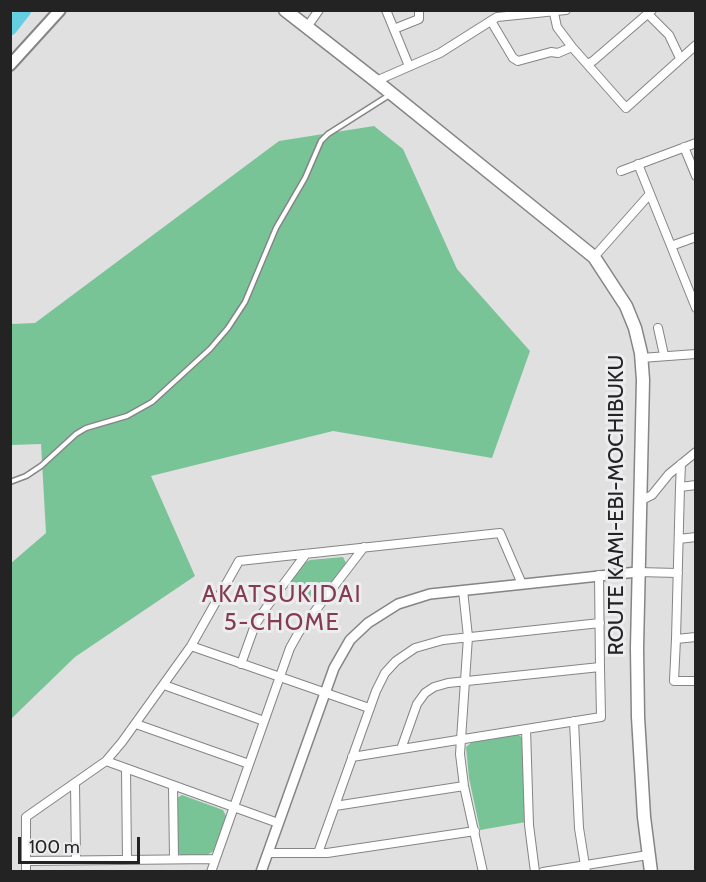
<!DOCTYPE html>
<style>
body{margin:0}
#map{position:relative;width:706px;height:882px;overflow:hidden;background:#e0e0e1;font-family:Cabin,sans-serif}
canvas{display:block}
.frame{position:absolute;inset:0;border:12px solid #232324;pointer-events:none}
.scale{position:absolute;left:18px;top:837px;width:122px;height:27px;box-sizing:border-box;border:3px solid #232324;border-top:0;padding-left:8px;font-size:18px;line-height:21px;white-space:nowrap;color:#232324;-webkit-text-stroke:4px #ededef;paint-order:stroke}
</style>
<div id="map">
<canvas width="706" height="882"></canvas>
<div class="frame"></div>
<div class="scale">100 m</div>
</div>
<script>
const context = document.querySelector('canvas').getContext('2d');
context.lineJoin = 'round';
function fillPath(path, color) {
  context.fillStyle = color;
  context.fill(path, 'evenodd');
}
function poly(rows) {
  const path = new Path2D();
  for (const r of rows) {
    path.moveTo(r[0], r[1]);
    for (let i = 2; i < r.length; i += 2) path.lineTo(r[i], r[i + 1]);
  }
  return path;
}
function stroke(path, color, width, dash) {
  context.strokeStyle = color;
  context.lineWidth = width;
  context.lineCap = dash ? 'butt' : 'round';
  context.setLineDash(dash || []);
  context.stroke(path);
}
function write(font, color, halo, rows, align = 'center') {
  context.font = font + ' Cabin,sans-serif';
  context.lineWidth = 6;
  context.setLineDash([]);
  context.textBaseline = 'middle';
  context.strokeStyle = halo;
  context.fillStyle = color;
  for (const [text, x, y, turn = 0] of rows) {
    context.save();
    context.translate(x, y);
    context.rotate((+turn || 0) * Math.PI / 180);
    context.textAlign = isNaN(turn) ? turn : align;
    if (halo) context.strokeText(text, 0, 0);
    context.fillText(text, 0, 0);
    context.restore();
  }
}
const green = poly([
 [374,126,403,149,457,269,530,351,492,458,333,431,151,476,195,576,75,657,11,719,10,564,46,533,41,444,11,445,11,324,35,323,279,141],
 [343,557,346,563,317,602,290,581,302,564,310,560],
 [517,734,523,738,526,822,480,830,469,778,466,747,472,742],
 [182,795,223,810,226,816,215,850,206,856,182,857,177,851,177,798]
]);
const river = poly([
 [10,28,24,10]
]);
const service = poly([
 [10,482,26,476,41,466,76,434,86,428,127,416,152,402,210,349,228,328,245,302,276,228,305,178,321,141,328,134,391,94]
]);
const minor = poly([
 [386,10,409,66],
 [554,13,557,27,572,47],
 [648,14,669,35,680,58],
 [491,21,513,58,518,61,551,52,558,53,572,47,626,108,696,45],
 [307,27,319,10],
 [394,29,419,19,419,10],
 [587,64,593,61,652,10],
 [376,81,440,53,497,17,566,10],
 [684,147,696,176],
 [638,164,696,308],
 [621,171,696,143],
 [671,246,696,237],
 [594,257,649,195],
 [658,328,664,355],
 [641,358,696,354],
 [696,485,680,487,676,639,696,637],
 [680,487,681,464],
 [640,501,652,495,669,474,696,452],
 [679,539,696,537],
 [637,572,678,573],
 [463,590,468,637,460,754,464,786,483,872],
 [676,639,674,681,696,681],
 [191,646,369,708],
 [241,664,255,625,268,605,306,554],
 [164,685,264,721],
 [574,721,579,828,586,872],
 [136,724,249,764],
 [526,729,529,825,535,872],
 [401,749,417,704,425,693,434,687,448,683,600,667,599,575],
 [352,757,601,717,600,667],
 [106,761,278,823],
 [126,769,127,860],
 [75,783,76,860],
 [173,786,174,859],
 [335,806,464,786],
 [268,853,327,853,475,831],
 [318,853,376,691,385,673,396,661,415,648,443,640,600,623],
 [26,861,215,859],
 [26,872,26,817,106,761,122,742,191,646,239,561,500,533,522,584],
 [211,872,290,648,299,632,364,547],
 [543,872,648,855]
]);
const tertiary = poly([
 [261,872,334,668,350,640,368,623,398,604,430,594,637,572]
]);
const secondary = poly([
 [10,65,60,10]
]);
const primary = poly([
 [285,10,376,81,594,257,626,306,635,328,641,353,643,380,637,648,638,717,644,817,651,872]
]);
const streetNames = [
 ["ROUTE KAMI-EBI-MOCHIBUKU",617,505,-90]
];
const neighbourhoodNames = [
 ["AKATSUKIDAI",282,595],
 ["5-CHOME",282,623]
];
fillPath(green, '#79c497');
stroke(river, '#63cfe1', 15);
stroke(service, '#858586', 7);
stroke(minor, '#858586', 10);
stroke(tertiary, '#858586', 12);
stroke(secondary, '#858586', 14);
stroke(primary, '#858586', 15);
stroke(service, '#fff', 4);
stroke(minor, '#fff', 8);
stroke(tertiary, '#fff', 9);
stroke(secondary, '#fff', 10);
stroke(primary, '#fff', 12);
write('22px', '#232324', '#ededef', streetNames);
context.letterSpacing = '1.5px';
write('24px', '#833c51', '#ededef', neighbourhoodNames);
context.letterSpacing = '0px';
</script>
